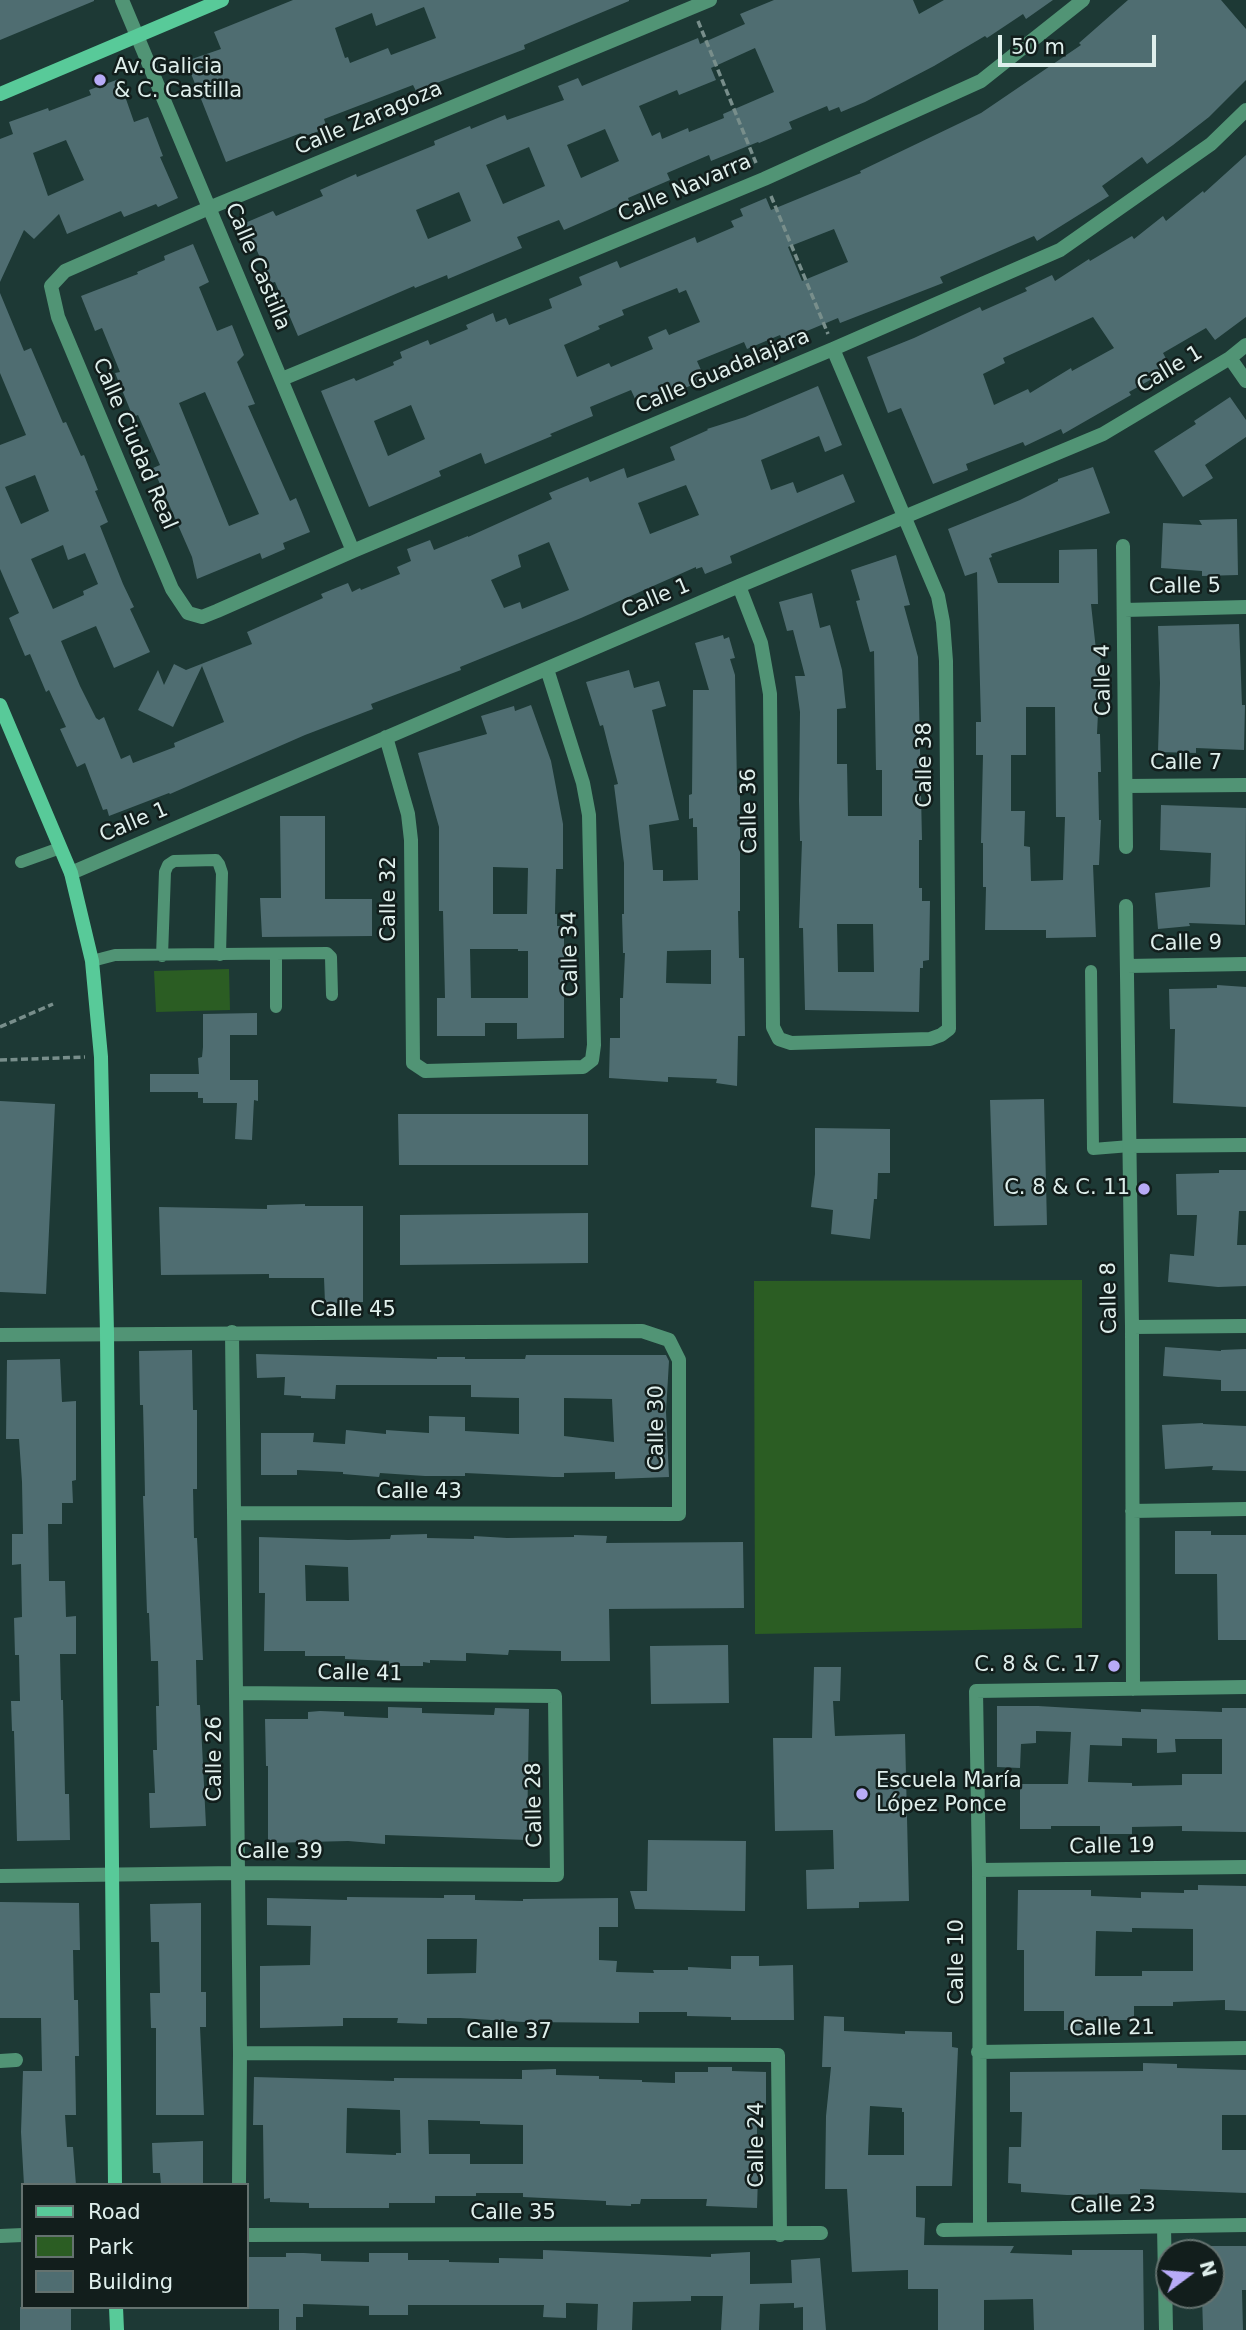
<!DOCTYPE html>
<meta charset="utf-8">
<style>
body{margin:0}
#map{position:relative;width:1246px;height:2330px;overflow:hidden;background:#1d3935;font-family:"DejaVu Sans",sans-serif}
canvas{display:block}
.legend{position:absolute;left:21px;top:2183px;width:228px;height:126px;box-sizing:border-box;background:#121e1c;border:2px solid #64726f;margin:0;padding:9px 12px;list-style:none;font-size:21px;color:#dfefec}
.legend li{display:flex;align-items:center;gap:14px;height:35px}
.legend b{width:35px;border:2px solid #64726f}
.north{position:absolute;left:1155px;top:2239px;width:70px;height:70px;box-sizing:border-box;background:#121e1c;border:2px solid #64726f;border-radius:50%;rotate:74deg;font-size:19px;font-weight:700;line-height:28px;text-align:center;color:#dfefec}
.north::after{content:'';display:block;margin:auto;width:24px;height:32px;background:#b8abf7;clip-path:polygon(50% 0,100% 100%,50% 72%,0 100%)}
.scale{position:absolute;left:998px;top:35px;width:158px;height:32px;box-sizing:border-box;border:4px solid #dfefec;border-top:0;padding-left:9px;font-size:21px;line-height:24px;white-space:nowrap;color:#dfefec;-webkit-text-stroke:5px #121e1c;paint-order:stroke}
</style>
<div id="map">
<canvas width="1246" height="2330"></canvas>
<ul class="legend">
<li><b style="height:9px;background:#58ca99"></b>Road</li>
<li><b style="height:19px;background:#2b5d23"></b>Park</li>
<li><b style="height:19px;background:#4f6d71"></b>Building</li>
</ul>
<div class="north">N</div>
<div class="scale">50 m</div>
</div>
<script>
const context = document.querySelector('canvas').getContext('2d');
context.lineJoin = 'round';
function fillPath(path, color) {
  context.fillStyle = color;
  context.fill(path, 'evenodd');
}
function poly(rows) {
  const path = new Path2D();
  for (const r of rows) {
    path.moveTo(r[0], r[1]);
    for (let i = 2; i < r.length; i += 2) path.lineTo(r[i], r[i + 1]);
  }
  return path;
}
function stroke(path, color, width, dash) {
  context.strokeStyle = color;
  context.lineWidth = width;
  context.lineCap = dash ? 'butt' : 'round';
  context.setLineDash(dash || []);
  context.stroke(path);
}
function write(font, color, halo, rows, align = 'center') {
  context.font = font + ' "DejaVu Sans",sans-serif';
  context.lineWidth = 5;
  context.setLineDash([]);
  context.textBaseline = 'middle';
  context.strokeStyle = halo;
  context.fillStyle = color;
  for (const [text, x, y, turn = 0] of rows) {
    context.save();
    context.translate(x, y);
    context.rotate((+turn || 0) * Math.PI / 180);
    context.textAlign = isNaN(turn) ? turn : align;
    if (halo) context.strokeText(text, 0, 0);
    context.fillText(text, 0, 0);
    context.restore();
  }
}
const green = poly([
 [229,969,230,1010,156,1012,154,971],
 [1082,1280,1082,1628,755,1634,754,1281]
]);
const building = poly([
 [0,0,94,0,94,1,0,40],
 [293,0,629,0,629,1,524,45,525,49,416,91,413,85,324,119,327,128,303,137,301,133,226,162,186,61,221,49,214,32],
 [424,7,436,38,391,55,388,48,350,63,348,57,345,58,335,28,372,13,376,26],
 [774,0,913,0,919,14,944,0,1053,0,1026,19,1023,14,987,38,985,36,934,66,865,102,841,112,839,107,829,111,827,106,789,122,792,129,759,143,758,142,711,161,709,155,667,173,670,180,628,198,629,201,596,216,564,230,559,220,517,237,522,248,448,279,447,275,415,288,414,286,298,336,275,282,271,283,245,223,273,211,276,216,323,196,320,190,356,174,357,177,435,145,434,141,470,126,471,129,505,115,507,120,564,100,558,86,578,78,582,86,698,38,700,44,745,24,740,14],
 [755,48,774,92,723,114,724,118,689,132,688,128,662,139,660,132,652,136,639,106,677,90,679,95,716,80,711,68],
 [605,129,619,161,581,178,567,145],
 [529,147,545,186,503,204,486,165],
 [459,192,471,221,428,239,416,210],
 [1128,0,1221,0,1246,29,1246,80,1209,117,1173,145,1147,164,1142,157,1102,186,1109,196,1037,241,1034,236,940,277,943,283,840,323,838,318,783,341,780,335,747,349,744,342,697,361,705,379,672,394,669,387,636,401,631,390,590,407,593,416,550,434,552,436,485,464,481,453,439,471,441,476,369,507,321,391,354,378,356,381,394,365,393,362,402,358,400,352,428,340,430,345,468,329,466,325,493,313,496,322,506,318,509,325,552,308,549,299,582,285,579,277,617,261,620,268,695,237,697,243,734,227,731,221,743,216,740,209,766,198,771,210,861,173,860,171,981,113,1081,45,1079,43],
 [834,229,848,262,802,281,788,247],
 [677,288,679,293,686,290,700,322,669,335,666,329,648,337,653,349,611,367,609,363,577,377,564,345,600,329,598,326,624,315,622,310],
 [411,405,425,439,388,456,374,421],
 [119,79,134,122,148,117,163,156,160,157,178,198,158,207,156,204,124,217,121,211,67,234,59,214,34,239,24,230,0,282,0,139,13,134,9,122,48,108,49,111,91,95,89,90],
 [66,140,84,180,48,196,33,153],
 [1246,155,1246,317,1215,340,1206,328,1163,353,1171,368,1129,392,1131,395,1063,434,1061,429,1025,446,1023,442,966,464,968,470,933,484,901,408,888,413,867,357,914,338,980,307,982,311,1027,291,1025,288,1052,275,1055,281,1089,259,1090,261,1132,236,1134,239,1163,216,1166,221,1203,191,1204,193],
 [1093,317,1114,348,1072,371,1071,368,1030,393,1028,389,994,405,983,374,1005,363,1003,358],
 [193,244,209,282,199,287,217,331,232,325,244,355,237,362,255,404,248,406,290,501,296,498,310,532,283,543,285,549,262,559,260,553,197,579,192,557,153,468,160,465,138,415,133,417,115,373,120,372,102,328,95,331,81,296,138,274,137,272,165,260,164,256],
 [205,392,259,514,229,526,179,403],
 [0,293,24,351,31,348,63,423,66,422,81,456,84,455,98,490,95,491,108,522,100,526,123,584,134,607,130,609,150,652,114,668,96,626,61,641,80,686,96,718,99,720,104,717,121,759,130,755,133,763,175,747,174,743,224,722,202,666,173,727,138,710,158,670,164,685,174,664,186,670,252,644,247,632,323,598,321,594,348,583,352,592,360,588,361,590,400,574,397,567,411,561,407,549,430,540,434,550,468,536,468,537,552,499,549,493,588,477,590,482,624,468,627,478,675,460,670,447,708,430,707,429,745,417,818,386,842,445,825,452,819,436,761,460,771,490,793,482,797,493,843,474,855,502,730,556,732,563,705,574,702,567,696,569,696,567,581,618,460,667,461,670,371,704,373,709,305,735,170,794,169,793,109,816,107,809,103,810,85,763,77,767,60,729,66,727,49,690,46,692,30,654,25,656,9,618,19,613,0,569,0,445,26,435,0,373],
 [35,475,49,511,21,524,5,487],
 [686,485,699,515,650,534,638,503],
 [549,542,569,590,522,609,520,602,504,608,491,580,521,567,518,555],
 [63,545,68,560,85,553,98,584,83,591,84,595,53,609,31,559],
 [1230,397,1246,420,1246,437,1205,465,1213,478,1183,497,1154,451,1196,424,1194,421],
 [1093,467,1110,513,991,554,992,557,989,558,998,583,1059,583,1059,550,1097,549,1098,604,1091,604,1096,650,1101,650,1097,734,1100,734,1101,772,1098,772,1099,820,1101,820,1099,865,1093,865,1096,937,1046,938,1046,930,985,930,986,887,983,887,983,843,981,843,983,755,976,755,976,722,981,722,977,572,965,576,948,529,1020,500,1058,481,1058,479],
 [1026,707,1055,707,1056,817,1065,817,1063,880,1031,881,1030,847,1024,846,1025,811,1011,811,1011,755,1026,755],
 [1237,519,1238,575,1202,576,1202,571,1161,568,1163,523,1202,525,1199,520],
 [896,555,910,605,904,606,918,657,922,840,919,840,919,888,922,888,922,901,930,901,929,960,923,961,923,968,920,968,919,1012,805,1010,803,928,799,928,802,841,800,841,799,800,800,712,795,676,805,676,793,630,787,631,779,602,812,593,820,628,830,625,842,670,846,708,837,709,837,764,847,764,848,816,882,816,882,770,876,770,874,651,870,652,856,601,860,600,851,570],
 [837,924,873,924,874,972,838,972],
 [1239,624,1242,705,1245,705,1244,750,1196,748,1196,753,1158,752,1160,683,1158,626],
 [723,635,724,639,729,637,735,658,730,659,735,675,737,786,740,786,740,911,738,911,739,958,744,958,745,1036,738,1036,737,1086,716,1083,717,1079,668,1077,668,1082,609,1078,610,1038,620,1038,620,998,623,998,625,953,623,953,622,914,624,914,624,863,614,785,618,784,603,725,600,726,586,682,629,670,634,688,659,681,666,706,652,710,679,820,649,825,653,870,663,870,663,881,698,880,697,827,693,827,693,818,689,819,689,795,692,794,693,690,709,690,695,643],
 [711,950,711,984,666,983,667,951],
 [531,705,551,761,563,824,563,869,556,869,555,914,557,914,557,926,564,926,564,1038,517,1039,517,1023,485,1023,485,1036,437,1036,437,998,445,998,443,911,439,911,439,827,418,753,487,734,481,716,514,706,515,711],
 [493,867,528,868,527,914,493,914],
 [470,949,518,949,518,951,528,951,528,998,471,998],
 [1161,805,1246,808,1245,925,1189,923,1190,926,1158,929,1155,893,1210,887,1211,853,1160,850],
 [280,816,325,816,325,899,372,899,372,936,262,937,260,898,281,898],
 [1217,985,1246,987,1246,1107,1173,1103,1175,1029,1170,1029,1169,989,1217,988],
 [257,1013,257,1035,230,1035,230,1080,258,1080,258,1101,254,1100,252,1140,235,1139,237,1103,203,1103,203,1098,198,1098,198,1092,150,1092,150,1074,199,1074,198,1058,202,1057,203,1047,203,1014],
 [1044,1099,1047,1225,994,1226,990,1100],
 [0,1101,55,1104,46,1294,0,1292],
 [398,1114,588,1114,588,1165,399,1165],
 [815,1128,890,1129,890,1173,878,1173,877,1199,874,1199,870,1239,831,1234,833,1210,811,1207,815,1174],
 [1219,1170,1246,1170,1246,1211,1239,1211,1237,1245,1246,1245,1246,1286,1218,1287,1168,1282,1170,1254,1194,1256,1197,1215,1177,1215,1176,1174,1219,1173],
 [305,1204,305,1206,363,1206,363,1302,325,1303,324,1278,269,1278,269,1274,161,1275,159,1207,267,1209,267,1205],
 [588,1213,588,1263,400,1265,400,1215],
 [1165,1347,1221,1351,1221,1350,1246,1349,1246,1391,1221,1391,1221,1380,1163,1376],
 [192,1350,193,1410,197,1410,197,1489,193,1489,194,1538,197,1538,203,1660,196,1660,197,1705,200,1705,206,1826,150,1828,149,1793,155,1793,153,1750,157,1750,156,1706,159,1706,158,1661,151,1661,149,1613,147,1613,143,1496,145,1496,144,1446,143,1405,140,1405,139,1351],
 [256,1354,437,1359,437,1357,465,1357,465,1359,525,1359,526,1355,666,1355,669,1361,666,1412,669,1477,615,1479,615,1472,564,1473,564,1477,553,1477,465,1473,465,1476,425,1476,380,1473,379,1477,343,1474,343,1472,297,1470,297,1475,261,1475,261,1433,314,1433,313,1442,345,1444,346,1430,386,1434,386,1430,429,1433,429,1416,465,1417,465,1431,519,1434,519,1398,471,1397,471,1385,336,1385,335,1399,301,1398,301,1396,284,1395,285,1377,257,1378],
 [564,1398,612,1399,614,1442,564,1436],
 [60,1359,62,1402,76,1401,76,1480,72,1481,73,1503,62,1503,62,1524,48,1524,49,1581,65,1581,66,1617,76,1616,76,1654,60,1654,61,1700,63,1700,65,1794,69,1794,70,1840,17,1841,14,1731,12,1731,11,1701,20,1701,19,1655,15,1655,14,1618,22,1617,21,1564,12,1565,12,1534,23,1534,22,1482,19,1439,6,1439,7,1360],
 [1203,1423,1203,1424,1246,1426,1246,1471,1212,1470,1213,1466,1165,1469,1162,1425],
 [1175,1531,1211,1531,1211,1535,1246,1535,1246,1640,1218,1640,1217,1574,1175,1574],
 [427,1534,427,1538,474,1539,474,1536,507,1538,574,1537,574,1535,607,1536,606,1543,743,1542,744,1608,609,1609,610,1661,561,1661,561,1651,509,1650,508,1655,466,1653,466,1661,430,1660,430,1663,423,1662,423,1666,389,1666,389,1661,345,1659,345,1656,305,1656,305,1651,264,1651,265,1593,259,1593,259,1537,348,1540,390,1539,391,1535],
 [305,1565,348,1567,349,1601,306,1601],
 [728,1645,729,1703,651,1704,650,1646],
 [814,1667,841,1667,840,1701,833,1701,835,1736,905,1734,909,1901,859,1902,859,1908,807,1909,806,1870,834,1869,833,1830,775,1831,773,1738,812,1738],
 [997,1706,1038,1706,1141,1712,1141,1709,1222,1712,1222,1708,1246,1708,1246,1832,1182,1831,1182,1826,1132,1827,1132,1834,1100,1834,1100,1826,1051,1826,1051,1829,1020,1829,1020,1784,1068,1784,1071,1732,1036,1731,1036,1743,1021,1744,1020,1768,997,1767],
 [1122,1738,1157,1739,1157,1753,1176,1752,1175,1739,1222,1739,1222,1774,1182,1774,1182,1785,1132,1786,1132,1783,1088,1782,1090,1745,1122,1746],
 [388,1707,422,1708,422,1713,494,1715,495,1708,529,1709,527,1840,385,1835,385,1844,348,1841,268,1843,268,1766,266,1766,265,1719,308,1719,308,1712,320,1711,344,1712,344,1716,388,1718],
 [648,1840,746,1841,745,1911,635,1909,630,1891,647,1891],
 [1198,1885,1246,1886,1246,2011,1225,2010,1225,2000,1173,2002,1173,2006,1134,2006,1134,2020,1082,2020,1081,2030,1064,2030,1064,2011,1024,2011,1024,1950,1017,1950,1018,1890,1091,1890,1091,1896,1141,1898,1141,1892,1184,1893,1184,1890,1198,1890],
 [1132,1928,1193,1929,1193,1971,1142,1971,1142,1976,1095,1976,1096,1931,1132,1932],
 [444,1895,475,1895,475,1900,523,1901,523,1899,618,1898,618,1927,599,1927,599,1960,617,1961,616,1972,654,1973,653,1970,688,1970,688,1967,731,1969,731,1956,759,1956,759,1966,793,1965,794,2020,731,2020,731,2017,687,2016,687,2012,639,2012,639,2023,523,2022,460,2018,427,2018,427,2024,397,2023,398,2018,343,2018,343,2026,260,2028,260,1966,310,1965,311,1926,267,1925,267,1898,347,1900,347,1897,444,1898],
 [427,1939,477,1939,476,1973,427,1974],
 [0,1902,79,1903,80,1950,73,1950,74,2000,78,2000,79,2056,75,2056,76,2115,65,2115,67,2147,73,2147,76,2185,24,2185,21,2132,23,2071,42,2071,41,2018,0,2018],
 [201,1903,201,1992,206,1992,206,2027,200,2027,204,2115,156,2115,156,2028,151,2028,150,1993,160,1993,159,1942,151,1942,150,1904],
 [824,2016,844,2017,844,2031,905,2034,905,2031,952,2032,952,2047,958,2048,952,2186,916,2186,916,2217,925,2218,924,2245,1014,2246,1010,2253,1072,2255,1072,2250,1143,2250,1144,2330,1034,2330,1033,2299,984,2300,984,2330,938,2330,938,2289,908,2289,908,2270,852,2272,847,2189,825,2189,826,2116,831,2067,822,2067],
 [870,2106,902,2108,902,2112,904,2112,904,2155,868,2155],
 [1143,2063,1177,2064,1177,2068,1246,2070,1246,2115,1222,2115,1222,2150,1246,2150,1246,2193,1140,2189,1140,2194,1067,2195,1021,2192,1021,2184,1008,2183,1009,2147,1021,2147,1022,2112,1010,2112,1010,2072,1143,2071],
 [708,2067,732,2067,732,2071,766,2072,766,2105,757,2105,757,2146,759,2146,757,2208,706,2206,707,2199,641,2199,640,2204,631,2204,631,2206,606,2205,606,2201,523,2197,523,2193,476,2193,476,2196,435,2196,435,2203,389,2203,389,2208,309,2208,309,2203,270,2202,270,2198,264,2199,263,2125,253,2125,254,2077,394,2081,394,2078,522,2079,522,2070,556,2069,556,2075,599,2076,599,2079,642,2080,642,2082,675,2083,675,2072,708,2072],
 [347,2108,400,2110,401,2153,396,2153,396,2155,346,2153],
 [428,2120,480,2121,480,2124,523,2125,523,2164,470,2164,470,2154,429,2154],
 [203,2141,203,2185,161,2185,160,2173,153,2173,152,2143],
 [1211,2246,1246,2246,1246,2290,1242,2290,1243,2330,1203,2330,1202,2295,1211,2295],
 [543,2250,711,2257,711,2254,750,2252,750,2284,792,2283,791,2260,820,2258,826,2330,803,2330,803,2307,794,2308,794,2303,760,2304,759,2330,721,2330,723,2296,691,2296,691,2301,633,2302,632,2330,597,2330,598,2304,566,2303,566,2318,543,2317,544,2305,408,2305,408,2315,369,2315,369,2306,303,2304,303,2317,296,2317,296,2330,279,2330,279,2309,247,2309,247,2257,286,2257,286,2253,304,2253,321,2254,321,2261,369,2262,369,2253,408,2253,408,2260,449,2260,449,2262,499,2263,499,2258,543,2259],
 [20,2307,71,2307,71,2330,20,2330]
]);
const path = poly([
 [698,21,756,163],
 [771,196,828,334],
 [0,1027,53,1004],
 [0,1060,85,1057]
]);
const lane = poly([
 [21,862,60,848],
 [276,955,276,1007],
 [162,956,165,872,168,865,174,861,216,860,219,864,222,873,220,955],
 [92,961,115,955,327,953,331,957,332,995],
 [1091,971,1093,1149,1130,1146]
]);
const street = poly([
 [122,0,353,551],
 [710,0,209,208,65,271,51,286,58,317,172,589,188,613,202,617,217,611,353,551,833,349,1060,250,1211,144,1246,110],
 [1230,358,1246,381],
 [282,379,764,179,981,81,1083,0],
 [1123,546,1126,847],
 [739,586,761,643,770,694,773,1027,779,1039,791,1043,930,1039,941,1035,949,1029,946,661,943,622,938,596,833,349],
 [1124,610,1246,607],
 [386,737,408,814,411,840,413,1063,425,1071,583,1067,592,1060,594,1045,589,815,583,783,547,669],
 [1126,786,1246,785],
 [71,873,739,586,1103,434,1230,358,1246,345],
 [1126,906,1132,1327,1133,1689],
 [1127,966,1246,964],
 [1130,1146,1246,1145],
 [1132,1327,1246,1326],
 [232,1332,240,2053,239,2185],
 [0,1335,642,1331,669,1340,679,1360,679,1514,234,1513],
 [1132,1511,1246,1509],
 [979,1870,1246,1867],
 [0,1876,238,1873,557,1875,555,1696,236,1693],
 [978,2052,1246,2048],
 [240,2053,778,2055,780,2235],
 [0,2061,16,2060],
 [1164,2227,1166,2330],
 [980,2229,979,1870,976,1691,1246,1687],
 [943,2230,1246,2225],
 [247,2235,821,2233],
 [0,2236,23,2235]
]);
const secondary = poly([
 [0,94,222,0],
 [0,705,71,873,92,961,101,1057,107,1333,115,2185],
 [116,2307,117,2330]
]);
const markers = [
 [100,80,7,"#b8abf7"],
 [1144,1189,7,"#b8abf7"],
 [1114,1666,7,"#b8abf7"],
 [862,1794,7,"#b8abf7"]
];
const poiNames = [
 ["Av. Galicia",114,68],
 ["& C. Castilla",114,92],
 ["C. 8 & C. 11",1130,1189,"right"],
 ["C. 8 & C. 17",1100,1666,"right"],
 ["Escuela María",876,1782],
 ["López Ponce",876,1806]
];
const streetNames = [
 ["Calle Zaragoza",369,119,-23],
 ["Calle Navarra",685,189,-23],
 ["Calle Castilla",257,267,67],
 ["Calle 1",1170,370,-31],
 ["Calle Guadalajara",723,372,-23],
 ["Calle Ciudad Real",134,444,67],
 ["Calle 5",1185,587,-1],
 ["Calle 1",656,599,-23],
 ["Calle 4",1104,680,-91],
 ["Calle 7",1186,764],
 ["Calle 38",926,765,-90],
 ["Calle 36",750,811,-91],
 ["Calle 1",134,823,-23],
 ["Calle 32",390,899,-90],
 ["Calle 9",1186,944,-1],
 ["Calle 34",571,954,-91],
 ["Calle 8",1110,1298,-91],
 ["Calle 45",353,1311],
 ["Calle 30",658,1428,-90],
 ["Calle 43",419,1493],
 ["Calle 41",360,1674,1],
 ["Calle 26",216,1759,-90],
 ["Calle 28",535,1805,-91],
 ["Calle 19",1112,1847,-1],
 ["Calle 39",280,1853],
 ["Calle 10",958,1962,-90],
 ["Calle 21",1112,2029,-1],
 ["Calle 37",509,2033],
 ["Calle 24",758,2145,-90],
 ["Calle 23",1113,2206,-1],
 ["Calle 35",513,2214]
];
fillPath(green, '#2b5d23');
fillPath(building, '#4f6d71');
stroke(path, '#788e8b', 3.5, [7, 3.5]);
stroke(lane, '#519475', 12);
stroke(street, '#519475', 14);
stroke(secondary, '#58ca99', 14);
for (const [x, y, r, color] of markers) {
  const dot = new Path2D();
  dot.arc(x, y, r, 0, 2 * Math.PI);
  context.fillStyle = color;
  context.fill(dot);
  stroke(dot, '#121e1c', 2.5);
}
write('21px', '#dfefec', '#121e1c', poiNames, 'left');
write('21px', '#dfefec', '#121e1c', streetNames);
</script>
